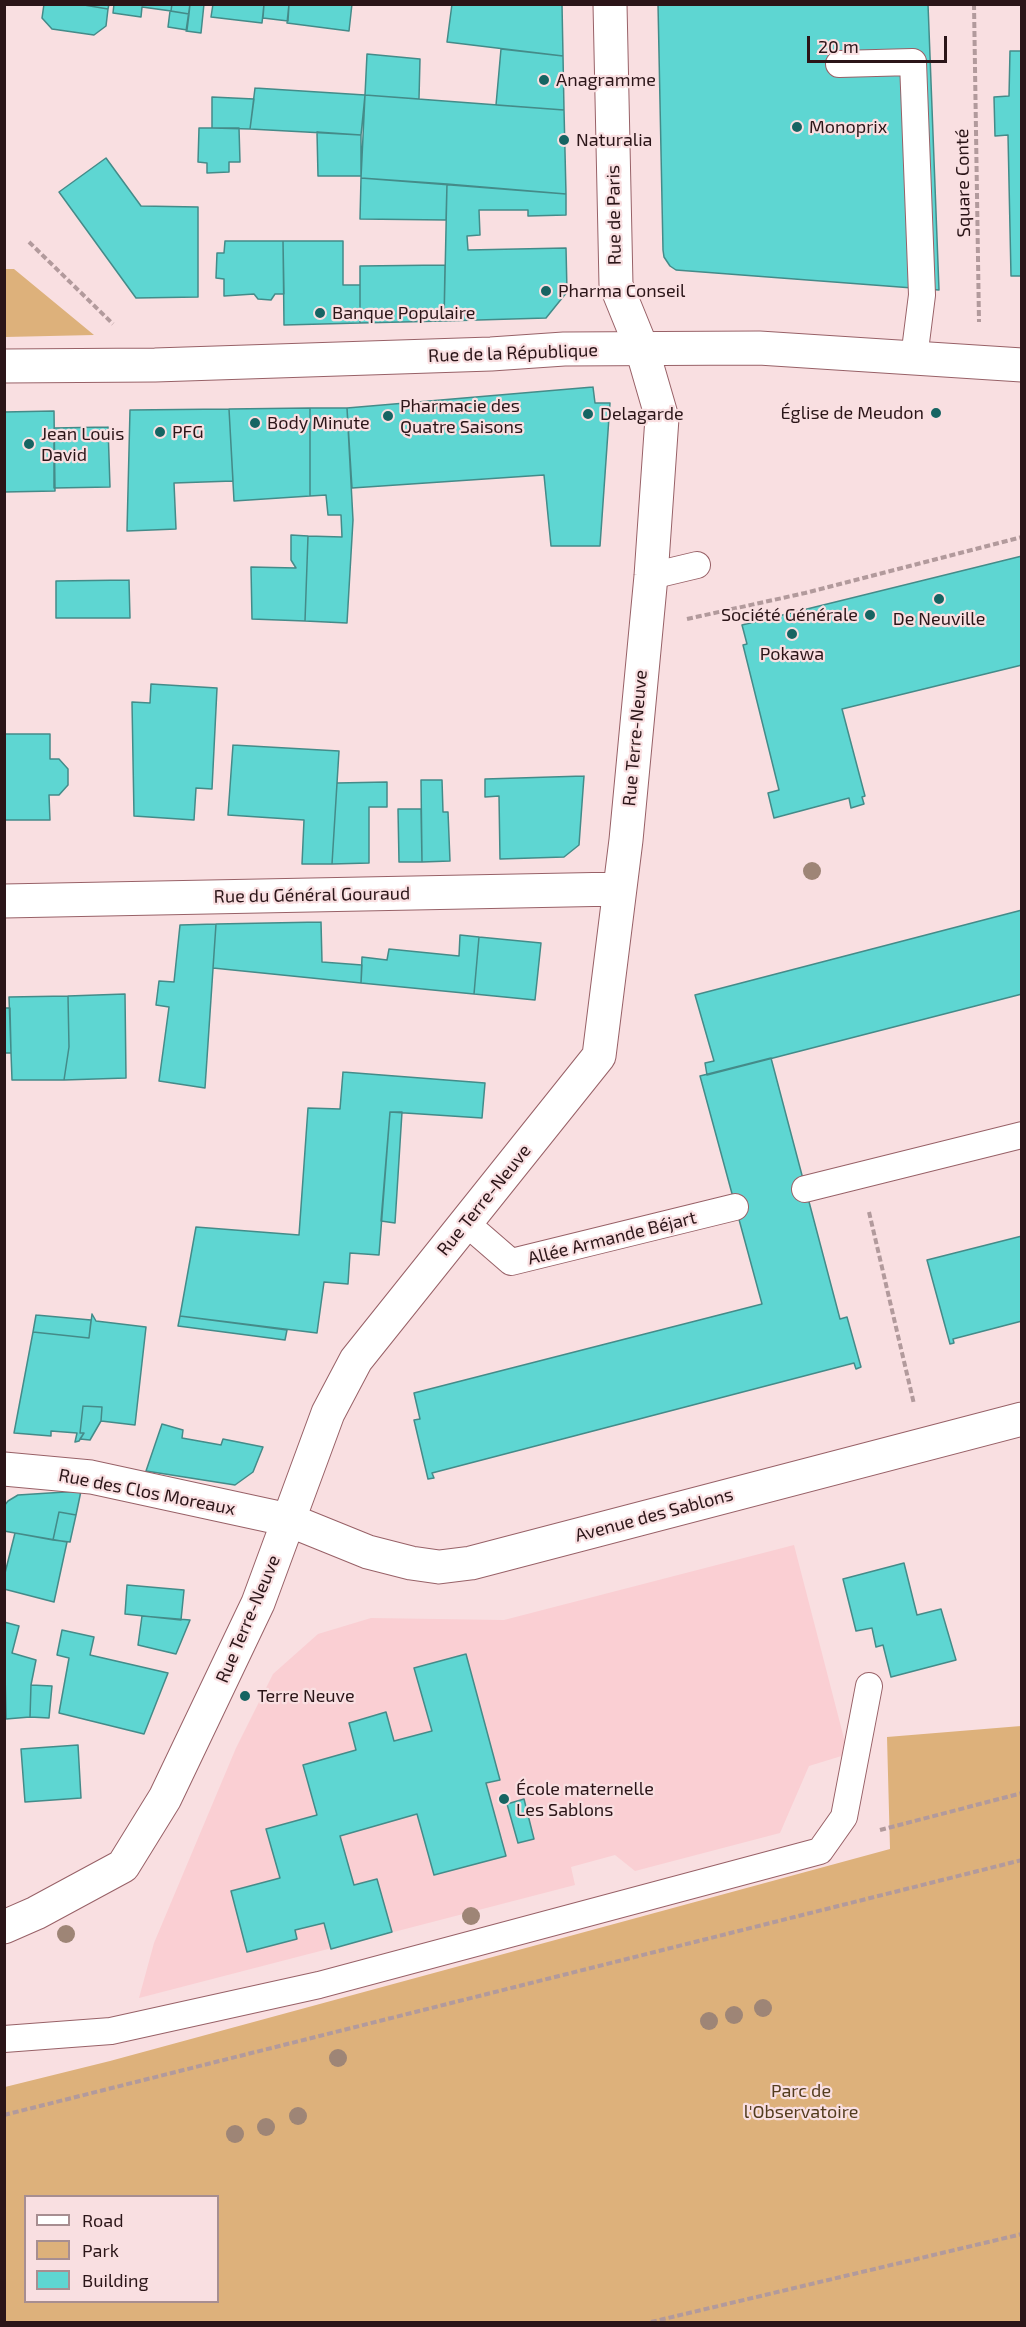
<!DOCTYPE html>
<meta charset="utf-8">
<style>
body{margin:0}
#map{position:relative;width:1026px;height:2327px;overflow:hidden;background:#f9dfe1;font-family:"Exo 2",sans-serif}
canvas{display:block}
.frame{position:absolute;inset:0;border:6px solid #2b1518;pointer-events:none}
.legend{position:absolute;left:24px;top:2195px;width:195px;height:108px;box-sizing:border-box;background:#f9dfe1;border:2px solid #a78e91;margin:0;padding:8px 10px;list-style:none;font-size:18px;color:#2b1518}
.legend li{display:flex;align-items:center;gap:12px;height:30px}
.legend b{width:30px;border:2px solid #a78e91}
.scale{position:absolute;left:807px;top:36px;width:140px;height:27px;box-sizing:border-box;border:3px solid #2b1518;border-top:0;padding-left:8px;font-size:18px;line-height:21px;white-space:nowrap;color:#2b1518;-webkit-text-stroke:4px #f9dfe1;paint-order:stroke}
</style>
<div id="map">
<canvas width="1026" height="2327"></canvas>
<div class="frame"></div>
<ul class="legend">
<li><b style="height:8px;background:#fff"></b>Road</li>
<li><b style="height:16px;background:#ddb17b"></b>Park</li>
<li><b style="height:16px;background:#5ed6d2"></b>Building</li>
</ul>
<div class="scale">20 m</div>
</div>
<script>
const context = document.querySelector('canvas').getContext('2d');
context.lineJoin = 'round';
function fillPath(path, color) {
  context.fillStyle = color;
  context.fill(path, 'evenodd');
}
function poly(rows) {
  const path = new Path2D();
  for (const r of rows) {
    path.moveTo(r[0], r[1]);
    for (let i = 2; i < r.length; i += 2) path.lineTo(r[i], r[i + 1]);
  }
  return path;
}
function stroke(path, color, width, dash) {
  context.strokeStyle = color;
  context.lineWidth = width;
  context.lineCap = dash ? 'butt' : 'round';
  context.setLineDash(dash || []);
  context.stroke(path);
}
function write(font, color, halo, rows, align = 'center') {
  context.font = font + ' "Exo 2",sans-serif';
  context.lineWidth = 4.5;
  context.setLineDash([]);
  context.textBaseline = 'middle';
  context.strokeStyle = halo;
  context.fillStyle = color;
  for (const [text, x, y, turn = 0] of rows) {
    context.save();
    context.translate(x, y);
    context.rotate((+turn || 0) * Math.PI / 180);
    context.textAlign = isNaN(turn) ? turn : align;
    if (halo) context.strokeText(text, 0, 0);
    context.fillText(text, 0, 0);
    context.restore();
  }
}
const built = poly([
 [794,1545,848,1754,809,1766,780,1833,635,1871,615,1855,571,1867,575,1885,139,1998,154,1943,236,1748,273,1674,318,1634,371,1618,504,1620]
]);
const green = poly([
 [5,269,14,269,94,335,5,337],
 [1021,1726,1021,2322,5,2322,5,2087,110,2061,890,1849,887,1737],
 [26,2196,218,2196,218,2302,26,2302]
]);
const building = poly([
 [44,4,78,4,108,9,106,26,94,35,52,29,42,18,44,4],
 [78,4,109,4,108,9,78,4],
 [114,4,172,4,171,11,142,7,141,17,113,13,114,4],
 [172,4,190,4,189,14,171,11,172,4],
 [190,4,204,4,201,33,186,31,190,4],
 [213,4,264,4,262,23,211,17,213,4],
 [264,4,289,4,288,21,263,18,264,4],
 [289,4,352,4,349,31,287,23,289,4],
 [452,4,562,4,563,56,447,42,452,4],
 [658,4,928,4,939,290,676,270,670,266,664,257,663,250,658,4],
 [170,11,189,14,187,30,168,27,170,11],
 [501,49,563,56,564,110,496,105,501,49],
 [1010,51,1022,51,1022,276,1011,276,1008,135,995,136,994,97,1009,96,1010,51],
 [367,54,420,59,419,99,365,95,367,54],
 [255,88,365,95,361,135,250,129,255,88],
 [365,95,564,110,566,194,361,178,365,95],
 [212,97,254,99,250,129,212,128,212,97],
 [199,128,239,128,240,162,229,162,229,172,207,173,207,163,198,162,199,128],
 [317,132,361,135,361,176,318,176,317,132],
 [106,158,141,206,198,207,198,297,136,298,59,192,106,158],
 [361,178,447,184,446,220,360,219,361,178],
 [447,184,566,194,566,215,528,216,528,210,479,210,480,235,467,236,468,250,566,248,567,292,546,318,444,321,447,184],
 [225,241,283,241,284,294,275,294,271,300,258,299,254,294,224,296,224,279,216,278,217,253,224,253,225,241],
 [283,241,343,241,343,285,360,285,360,323,284,325,283,241],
 [445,265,444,321,360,323,360,266,445,265],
 [593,387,595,403,610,403,600,546,551,546,544,475,352,488,347,408,593,387],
 [310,408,347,408,353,520,347,623,305,621,308,536,342,537,341,515,328,515,326,495,310,496,310,408],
 [310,408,310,496,234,501,229,409,310,408],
 [229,409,233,481,174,483,176,529,127,531,130,410,229,409],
 [54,411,55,491,4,492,4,412,54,411],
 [108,427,110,487,54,488,54,428,108,427],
 [291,535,308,536,305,621,252,619,251,567,296,568,291,560,291,535],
 [1022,556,1022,665,842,709,865,796,862,797,864,804,851,808,849,798,774,818,768,793,779,790,743,645,747,644,742,625,1022,556],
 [129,580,130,618,56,618,56,581,129,580],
 [151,684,217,688,212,789,196,788,194,820,134,816,132,702,150,703,151,684],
 [4,734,50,734,50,759,59,759,68,769,68,785,59,795,49,795,50,820,4,820,4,734],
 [233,745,339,751,332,864,302,864,304,820,228,815,233,745],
 [584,776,579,845,564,857,500,859,499,796,485,797,485,779,584,776],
 [421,780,442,780,443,812,448,812,450,861,422,862,421,780],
 [387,782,387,807,369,807,369,863,332,864,337,783,387,782],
 [398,809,421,809,422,862,399,862,398,809],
 [1022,910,1022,994,707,1075,705,1063,714,1061,695,995,1022,910],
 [321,922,322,962,362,965,361,983,213,968,216,924,321,922],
 [216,924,205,1088,159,1081,169,1007,156,1005,159,981,174,982,180,925,216,924],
 [460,935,479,937,474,994,361,983,362,957,387,960,389,949,459,956,460,935],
 [479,937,541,943,535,1000,474,994,479,937],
 [125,994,126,1078,64,1080,69,1047,68,996,125,994],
 [68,996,69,1047,64,1080,12,1080,9,997,68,996],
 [4,1008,10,1008,11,1053,4,1053,4,1008],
 [771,1058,840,1319,847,1317,861,1367,856,1369,854,1363,432,1473,434,1478,428,1479,414,1420,420,1419,414,1393,762,1304,700,1076,771,1058],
 [343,1072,485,1083,482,1118,390,1112,379,1255,350,1253,348,1284,324,1282,317,1333,180,1316,196,1227,299,1235,308,1108,340,1109,343,1072],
 [390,1112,402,1112,395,1223,381,1221,390,1112],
 [1022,1236,1022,1321,953,1339,954,1343,950,1344,927,1260,1022,1236],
 [92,1314,96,1321,146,1327,135,1425,101,1421,102,1407,83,1406,80,1433,84,1433,79,1441,75,1442,77,1433,51,1431,51,1436,14,1433,33,1332,89,1338,92,1314],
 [36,1315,91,1320,89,1338,33,1332,36,1315],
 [180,1316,287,1330,285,1340,178,1326,180,1316],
 [83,1406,102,1407,101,1421,90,1440,80,1439,84,1433,80,1433,83,1406],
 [162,1424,183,1430,182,1438,221,1445,223,1439,263,1447,253,1472,235,1485,146,1471,162,1424],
 [81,1491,76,1515,59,1512,53,1540,4,1531,4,1506,8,1501,18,1495,81,1491],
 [59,1512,76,1515,70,1542,53,1540,59,1512],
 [15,1533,67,1542,54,1602,4,1589,4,1577,15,1533],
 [904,1563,917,1615,941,1609,956,1660,891,1677,883,1645,876,1647,872,1628,856,1631,843,1579,904,1563],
 [127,1585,184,1590,181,1620,125,1614,127,1585],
 [142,1616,190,1620,176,1654,138,1645,142,1616],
 [4,1622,19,1626,12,1653,36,1660,31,1685,30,1717,6,1719,4,1622],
 [62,1630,94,1637,90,1655,168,1673,144,1734,59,1713,69,1658,57,1655,62,1630],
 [466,1654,500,1780,486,1783,506,1856,434,1875,417,1814,340,1836,354,1885,377,1879,392,1932,331,1949,324,1923,295,1930,297,1939,247,1952,231,1891,280,1878,266,1829,317,1815,303,1765,356,1750,349,1723,386,1712,394,1741,432,1731,414,1668,466,1654],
 [31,1685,52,1686,49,1718,30,1717,31,1685],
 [78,1745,81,1798,25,1802,21,1749,78,1745],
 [524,1799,534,1839,518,1843,507,1804,524,1799]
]);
const path = poly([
 [974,4,979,322],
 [29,242,113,324],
 [687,619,805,593,1022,537],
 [869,1212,914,1404],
 [880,1830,1022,1793],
 [4,2115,1022,1860],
 [651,2322,1022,2234]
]);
const service = poly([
 [839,64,913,62,922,295,914,358],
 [651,576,697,565],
 [805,1189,1022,1135],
 [466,1223,511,1262,735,1207],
 [4,2039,111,2031,319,1985,820,1851,844,1817,869,1686]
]);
const minor = poly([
 [4,901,619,889],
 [4,1469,91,1477,289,1520,368,1552,411,1563,439,1567,471,1563,1022,1419],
 [4,1927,36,1913,123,1866,165,1798,258,1603,328,1413,356,1360,599,1056,626,840,651,576,662,418,642,349,616,285,610,4]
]);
const secondary = poly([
 [4,366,155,365,491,354,564,349,759,348,1022,365]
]);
const trees = [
 [812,871],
 [471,1916],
 [66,1934],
 [763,2008],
 [734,2015],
 [709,2021],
 [338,2058],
 [298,2116],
 [266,2127],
 [235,2134]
];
const markers = [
 [544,80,6,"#166462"],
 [797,127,6,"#166462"],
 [564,140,6,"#166462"],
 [546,291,6,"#166462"],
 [320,313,6,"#166462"],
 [936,413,6,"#166462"],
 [588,414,6,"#166462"],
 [388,416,6,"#166462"],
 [255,423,6,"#166462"],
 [160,432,6,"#166462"],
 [29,444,6,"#166462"],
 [939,599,6,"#166462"],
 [870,615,6,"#166462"],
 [792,634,6,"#166462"],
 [245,1696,6,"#166462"],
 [504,1799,6,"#166462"]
];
const poiNames = [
 ["Anagramme",556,80],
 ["Monoprix",809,127],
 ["Naturalia",576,140],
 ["Pharma Conseil",558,291],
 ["Banque Populaire",332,313],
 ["Pharmacie des",400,406],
 ["Quatre Saisons",400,427],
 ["Église de Meudon",924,413,"right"],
 ["Delagarde",600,414],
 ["Body Minute",267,423],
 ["PFG",172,432],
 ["Jean Louis",41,434],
 ["David",41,455],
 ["Société Générale",858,615,"right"],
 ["De Neuville",939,619,"center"],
 ["Pokawa",792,654,"center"],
 ["Terre Neuve",257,1696],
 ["École maternelle",516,1789],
 ["Les Sablons",516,1810]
];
const streetNames = [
 ["Square Conté",963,183,-91],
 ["Rue de Paris",614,215,-91],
 ["Rue de la République",513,353,-2],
 ["Rue Terre-Neuve",635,738,-85],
 ["Rue du Général Gouraud",312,895,-1],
 ["Rue Terre-Neuve",484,1200,-51],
 ["Allée Armande Béjart",612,1238,-14],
 ["Rue des Clos Moreaux",147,1492,11],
 ["Avenue des Sablons",654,1515,-15],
 ["Rue Terre-Neuve",248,1619,-67]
];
const parkNames = [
 ["Parc de",801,2091],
 ["l'Observatoire",801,2112]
];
fillPath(built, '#facfd3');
fillPath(green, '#ddb17b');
fillPath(building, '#5ed6d2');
stroke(building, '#448b89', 1.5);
stroke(service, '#986167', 28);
stroke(minor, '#986167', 35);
stroke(secondary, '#986167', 35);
stroke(path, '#b29a9c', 4, [6, 3]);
stroke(service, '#fff', 26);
stroke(minor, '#fff', 33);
stroke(secondary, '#fff', 33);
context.fillStyle = '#9e8576';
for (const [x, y] of trees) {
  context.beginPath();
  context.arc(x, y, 9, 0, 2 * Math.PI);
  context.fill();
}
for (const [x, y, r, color] of markers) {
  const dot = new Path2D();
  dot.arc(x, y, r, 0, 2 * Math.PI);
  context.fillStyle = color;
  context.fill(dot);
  stroke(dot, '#f9dfe1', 2);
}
write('18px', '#2b1518', '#f9dfe1', poiNames, 'left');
write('18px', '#2b1518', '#f9dfe1', streetNames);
write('18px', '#533c1e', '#f9dfe1', parkNames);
</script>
